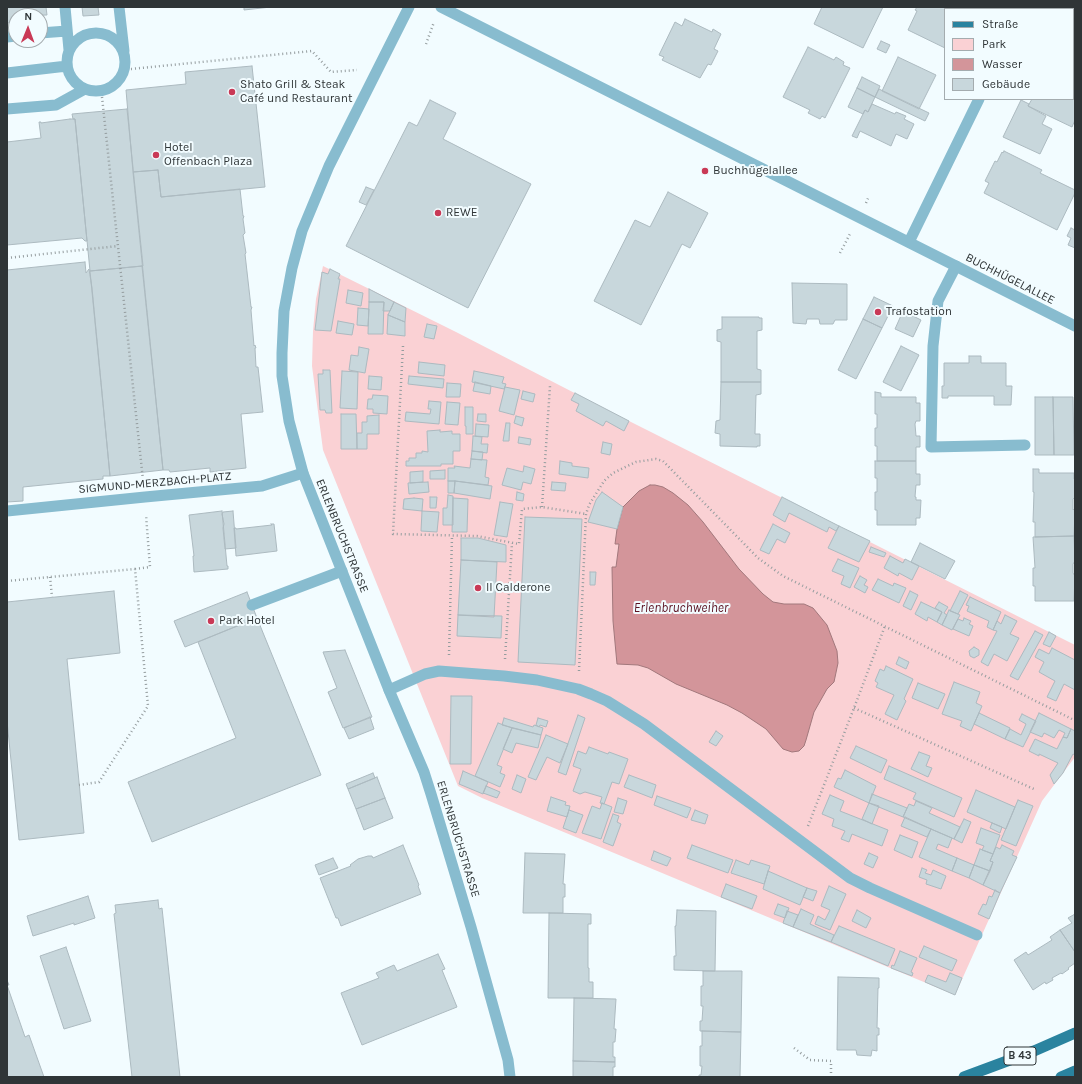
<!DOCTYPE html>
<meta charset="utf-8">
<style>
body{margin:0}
#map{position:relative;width:1082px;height:1084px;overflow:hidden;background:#f2fcff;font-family:Karla,sans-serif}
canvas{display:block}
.frame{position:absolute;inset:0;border:8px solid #2f3537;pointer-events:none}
.legend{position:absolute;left:944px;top:8px;width:130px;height:92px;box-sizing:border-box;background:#f2fcff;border:1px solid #a4acaf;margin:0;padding:5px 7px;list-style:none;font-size:12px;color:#2f3537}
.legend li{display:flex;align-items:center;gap:8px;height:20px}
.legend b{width:20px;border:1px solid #a4acaf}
.north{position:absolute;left:8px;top:8px;width:40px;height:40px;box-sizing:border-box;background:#f2fcff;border:1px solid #a4acaf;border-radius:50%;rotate:1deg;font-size:11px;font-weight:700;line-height:16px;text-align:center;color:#2f3537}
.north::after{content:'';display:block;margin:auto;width:14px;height:18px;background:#c93956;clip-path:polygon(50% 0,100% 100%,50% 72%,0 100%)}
</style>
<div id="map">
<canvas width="1082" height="1084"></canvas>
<div class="frame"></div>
<ul class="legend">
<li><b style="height:5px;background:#2a839f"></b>Straße</li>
<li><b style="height:11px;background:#fad1d4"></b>Park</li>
<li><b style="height:11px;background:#d3959a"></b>Wasser</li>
<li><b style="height:11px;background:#c8d7dc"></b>Gebäude</li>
</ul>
<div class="north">N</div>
</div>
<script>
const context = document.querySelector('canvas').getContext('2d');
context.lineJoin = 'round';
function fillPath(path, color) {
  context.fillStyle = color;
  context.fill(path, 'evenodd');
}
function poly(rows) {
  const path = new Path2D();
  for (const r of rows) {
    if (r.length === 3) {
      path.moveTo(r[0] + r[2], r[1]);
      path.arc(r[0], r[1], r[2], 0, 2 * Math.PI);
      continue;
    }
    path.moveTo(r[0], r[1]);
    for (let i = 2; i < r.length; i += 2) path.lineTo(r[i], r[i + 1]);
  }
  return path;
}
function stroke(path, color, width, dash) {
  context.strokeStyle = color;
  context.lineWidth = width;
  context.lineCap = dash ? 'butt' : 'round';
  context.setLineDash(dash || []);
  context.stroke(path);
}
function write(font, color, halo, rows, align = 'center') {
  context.font = font + ' Karla,sans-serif';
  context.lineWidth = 4;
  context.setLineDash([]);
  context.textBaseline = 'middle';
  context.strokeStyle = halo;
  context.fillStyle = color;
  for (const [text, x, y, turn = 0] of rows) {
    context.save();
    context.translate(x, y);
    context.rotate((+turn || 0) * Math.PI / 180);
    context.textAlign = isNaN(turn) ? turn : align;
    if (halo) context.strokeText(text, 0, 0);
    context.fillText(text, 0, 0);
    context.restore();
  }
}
const green = poly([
 [323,266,456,332,629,421,1075,645,1075,757,1042,801,955,995,482,798,458,786,323,450,312,366,313,331,316,299]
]);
const water = poly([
 [650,485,655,485,663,487,673,493,688,505,703,522,739,569,763,594,773,602,784,604,804,604,813,608,827,625,837,651,838,663,834,682,827,689,814,712,806,740,804,746,799,751,792,752,783,749,766,729,742,713,727,705,676,684,648,668,638,665,617,664,613,621,612,567,616,567,619,544,615,544,617,529,623,507,639,491,650,485]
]);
const building = poly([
 [7,7,46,7,47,15,16,16,16,22,7,23,7,7],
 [82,7,98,7,99,15,83,16,82,7],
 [244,7,271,7,244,10,244,7],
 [822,7,883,7,863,48,814,24,822,7],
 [917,7,975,7,974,9,945,9,945,48,908,30,917,11,915,10,917,7],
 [1075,11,1075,34,1073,33,1073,15,1075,11],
 [685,19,712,32,713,29,721,34,714,49,718,51,711,65,708,64,700,78,662,60,664,57,659,55,675,22,682,26,685,19],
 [881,41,890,45,886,53,877,49,881,41],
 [808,47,834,60,836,57,844,62,843,65,850,68,825,118,822,116,820,119,808,113,810,110,783,97,808,47],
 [898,57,936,75,919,109,882,91,898,57],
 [252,66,265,187,161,197,158,170,133,172,126,90,186,84,185,72,252,66],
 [862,77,880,86,875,97,857,88,862,77],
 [857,88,875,97,868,112,865,110,863,114,848,107,857,88],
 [879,89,929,113,925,121,875,97,879,89],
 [1073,89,1075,89,1075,120,1072,127,1028,106,1032,99,1073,99,1073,89],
 [430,100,456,113,443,139,531,184,468,308,346,246,409,122,417,126,430,100],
 [1021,100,1029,104,1028,106,1046,116,1042,124,1052,129,1040,154,1003,137,1021,100],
 [872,104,895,114,896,112,906,116,904,119,914,124,907,139,896,134,891,146,860,131,857,138,852,136,865,110,868,112,872,104],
 [127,109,143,266,90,271,75,119,73,119,72,114,127,109],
 [70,119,75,119,87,241,85,241,82,238,7,245,7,142,41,138,39,122,41,122,41,123,70,119],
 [1004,151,1042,170,1040,173,1075,190,1075,193,1057,230,984,193,989,183,985,181,995,161,997,162,1002,152,1003,153,1004,151],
 [158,170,161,197,240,189,243,216,244,216,243,219,245,233,243,235,246,253,245,254,251,307,252,307,251,310,254,346,255,345,256,348,255,348,256,367,258,367,263,412,241,414,246,468,210,472,210,468,170,472,169,470,163,470,133,172,158,170],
 [366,187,374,190,366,205,359,202,366,187],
 [668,192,708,213,690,248,682,244,641,325,594,301,635,220,650,227,668,192],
 [1071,228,1075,230,1075,248,1068,245,1071,238,1067,236,1071,228],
 [85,262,86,273,89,269,92,288,110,476,103,476,103,479,23,487,23,501,7,502,7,270,85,262],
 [142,266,163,470,110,476,90,271,142,266],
 [330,269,340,274,338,279,340,279,331,331,315,330,322,272,328,274,330,269],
 [792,283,847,284,847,320,835,320,833,324,820,324,819,319,807,319,806,324,793,323,792,283],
 [369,289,394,302,390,311,383,311,384,302,369,302,369,289],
 [348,290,363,293,361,306,346,303,348,290],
 [874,297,893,306,882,328,863,319,874,297],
 [369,302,384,302,383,334,368,334,369,302],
 [394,302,406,308,405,322,388,315,394,302],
 [358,308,369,309,368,326,357,325,358,308],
 [903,311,921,320,913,337,895,329,903,311],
 [388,315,405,322,405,336,387,334,388,315],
 [722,317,759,317,759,318,762,318,762,330,757,331,757,369,761,370,761,382,721,382,721,342,717,341,717,330,722,329,722,317],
 [863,319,882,328,856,379,838,370,863,319],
 [338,321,354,324,352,335,336,333,338,321],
 [427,324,437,326,434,339,424,337,427,324],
 [901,346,919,355,901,391,883,382,901,346],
 [359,347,369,349,365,373,349,370,351,355,358,356,359,347],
 [969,356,981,356,981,363,1006,363,1006,386,1012,386,1011,405,994,405,994,396,948,396,948,398,942,398,942,386,944,386,944,363,969,363,969,356],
 [419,362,445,365,444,376,418,373,419,362],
 [323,370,330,370,332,413,326,413,325,410,320,410,318,374,323,374,323,370],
 [342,371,358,372,357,409,340,408,342,371],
 [474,371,504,377,502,383,506,384,504,389,472,382,474,371],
 [369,376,382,377,381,390,368,389,369,376],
 [409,376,444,379,443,388,408,384,409,376],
 [475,382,491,386,490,394,473,391,475,382],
 [721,382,761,382,761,394,756,395,755,434,760,434,760,446,757,446,757,447,720,446,720,434,715,433,716,421,720,420,721,382],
 [447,383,461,384,460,397,446,397,447,383],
 [505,387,520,390,514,415,499,411,505,387],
 [523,391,535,394,533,402,521,399,523,391],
 [875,392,881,393,881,397,916,397,916,403,920,403,920,421,916,421,915,424,916,436,920,436,920,447,916,447,916,461,877,461,877,446,875,446,875,428,877,428,877,414,875,414,875,392],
 [575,393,629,421,624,431,606,421,603,426,576,411,579,404,571,400,575,393],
 [373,395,388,396,387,414,373,413,373,409,367,409,368,399,372,399,373,395],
 [1035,397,1053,397,1054,455,1035,455,1035,397],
 [1053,397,1073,397,1074,455,1054,455,1053,397],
 [429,401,441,402,439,424,405,421,406,412,430,414,431,409,428,409,429,401],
 [447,402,460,403,458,425,445,424,447,402],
 [465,407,473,407,473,434,466,434,466,426,465,426,465,407],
 [341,414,356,414,357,449,341,449,341,414],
 [478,414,486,414,486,422,477,421,478,414],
 [379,415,379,434,367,434,367,449,357,449,357,433,362,433,362,422,367,422,367,416,379,415],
 [516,416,524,418,522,426,514,423,516,416],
 [506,423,510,423,509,441,503,441,506,423],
 [476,424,489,425,488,437,475,436,476,424],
 [440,430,440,432,452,431,452,434,460,434,460,451,453,451,453,464,441,464,441,466,406,466,406,461,409,461,409,458,416,458,416,453,422,453,422,451,428,452,427,431,440,430],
 [473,436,482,437,481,444,488,444,487,453,472,451,473,436],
 [519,437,531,439,530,445,518,443,519,437],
 [603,442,612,444,610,455,601,453,603,442],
 [472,451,483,452,482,460,471,459,472,451],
 [471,459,487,460,485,477,489,478,488,485,455,481,448,481,448,468,455,468,454,466,470,468,471,459],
 [560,461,572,463,572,466,589,468,588,478,559,474,560,461],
 [875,461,916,461,916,474,920,474,920,485,916,485,915,497,916,497,916,500,921,500,920,518,916,518,916,525,877,525,877,510,875,510,875,492,877,492,877,478,875,478,875,461],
 [524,466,535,469,531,484,523,482,521,490,502,485,507,468,523,472,524,466],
 [1033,469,1039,469,1039,473,1074,473,1074,479,1075,479,1075,497,1073,499,1073,510,1074,509,1075,512,1074,536,1035,537,1035,522,1033,522,1034,492,1033,492,1033,469],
 [445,470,445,479,430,479,430,471,445,470],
 [423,471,423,482,410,483,410,472,423,471],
 [448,481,455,481,454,493,448,493,448,481],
 [455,481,492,486,490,499,454,493,455,481],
 [428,482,429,492,409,494,408,483,428,482],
 [552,482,566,483,565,491,551,490,552,482],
 [517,492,524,494,523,501,516,500,517,492],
 [602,492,623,507,617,529,588,522,596,500,602,492],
 [448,495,453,496,453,525,443,525,443,508,447,508,448,495],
 [430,497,437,497,436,508,430,508,430,497],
 [782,497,839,526,836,531,829,527,827,532,789,513,785,522,773,515,782,497],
 [414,498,423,499,422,511,403,509,404,499,414,498],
 [453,498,468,499,467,532,452,532,453,498],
 [500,502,513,504,507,537,494,535,500,502],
 [222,511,227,566,228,566,228,569,194,572,193,556,194,556,189,515,222,511],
 [233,511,236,548,225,549,223,528,224,524,222,514,223,512,233,511],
 [422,511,439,512,437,532,421,531,422,511],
 [525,517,582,519,575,665,518,662,525,517],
 [271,524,274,524,277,551,236,556,234,528,236,528,236,529,272,525,271,524],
 [773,524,790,533,785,543,777,539,769,554,760,550,773,524],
 [839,526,870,541,859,562,828,548,839,526],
 [1074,536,1075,561,1073,564,1073,573,1075,576,1074,601,1035,601,1035,586,1033,586,1033,568,1035,568,1033,537,1074,536],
 [461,538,478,538,506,545,506,562,461,560,461,538],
 [920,543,955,561,945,579,911,562,920,543],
 [871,547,886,553,884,557,869,552,871,547],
 [890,556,903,563,905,559,919,566,912,580,899,573,898,576,884,568,890,556],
 [838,559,859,568,850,588,841,584,844,576,832,571,838,559],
 [461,560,497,562,494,617,458,615,461,560],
 [590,572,596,572,595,585,590,585,590,572],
 [860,576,867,580,864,585,868,587,865,593,854,587,860,576],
 [878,579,893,586,894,583,906,588,899,603,872,590,878,579],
 [114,591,120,653,67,659,84,833,19,840,7,721,7,602,114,591],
 [910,591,918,595,911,610,903,606,910,591],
 [960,591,968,595,958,614,950,611,960,591],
 [247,592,257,618,185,647,174,621,247,592],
 [970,597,1001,612,993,630,987,627,989,621,967,611,969,606,966,605,970,597],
 [921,602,942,612,937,622,928,617,927,621,915,614,921,602],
 [939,602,948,607,944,613,947,615,942,625,937,622,942,612,935,608,939,602],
 [949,610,960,615,952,630,942,625,949,610],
 [458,615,502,616,501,638,457,636,458,615],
 [1005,615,1017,621,1010,634,1019,638,1007,661,994,654,988,666,981,662,997,631,993,630,997,621,1001,624,1005,615],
 [257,618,321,775,152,842,128,782,236,738,198,642,257,618],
 [964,618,971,621,969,624,973,626,969,636,953,629,958,619,963,621,964,618],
 [1035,631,1043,635,1018,680,1010,676,1035,631],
 [1049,632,1056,636,1050,647,1043,644,1049,632],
 [974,647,979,650,979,655,974,658,970,656,969,651,974,647],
 [1052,648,1075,660,1075,690,1064,684,1056,701,1047,697,1055,681,1039,672,1044,662,1035,657,1039,649,1049,654,1052,648],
 [345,650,372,717,343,728,328,692,337,688,323,652,345,650],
 [899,657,909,662,906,669,896,664,899,657],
 [886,666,913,679,904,699,906,701,897,720,885,714,894,695,876,687,878,683,875,681,880,669,884,671,886,666],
 [954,682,980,692,976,703,982,706,971,731,960,726,962,721,942,714,954,682],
 [918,683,945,694,938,709,912,698,918,683],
 [451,696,472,696,471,764,450,764,451,696],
 [979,713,1010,728,1005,739,974,724,979,713],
 [1039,713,1071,729,1067,738,1063,737,1065,733,1059,730,1054,738,1044,733,1042,737,1030,732,1039,713],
 [1022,714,1036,721,1023,747,1005,739,1010,729,1021,735,1026,724,1019,720,1022,714],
 [578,715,585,718,566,775,558,772,578,715],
 [370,717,374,729,349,739,344,728,370,717],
 [504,718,533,727,534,725,543,728,541,735,502,725,504,718],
 [538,718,548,721,546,727,540,725,539,727,536,725,538,718],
 [498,723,512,728,497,765,502,767,500,773,505,775,500,787,475,776,498,723],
 [512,728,541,735,538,748,516,743,512,753,503,749,512,728],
 [1071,729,1075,731,1075,755,1073,754,1063,773,1054,784,1050,775,1058,763,1039,754,1039,756,1029,751,1035,739,1057,749,1063,737,1067,738,1071,729],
 [716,731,723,736,716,746,709,742,716,731],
 [546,735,568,744,560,763,547,757,536,780,528,777,546,735],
 [856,746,887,760,881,773,850,758,856,746],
 [589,747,608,754,609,752,628,759,619,784,612,782,604,804,600,803,602,797,585,792,580,794,573,791,581,769,573,766,578,751,586,754,589,747],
 [919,752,930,756,926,766,932,768,928,777,911,769,919,752],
 [889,766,962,798,954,817,913,799,916,793,884,779,889,766],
 [845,770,876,786,869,803,834,787,838,778,841,779,845,770],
 [463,771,488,782,483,794,459,784,463,771],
 [373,773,375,778,348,789,346,784,373,773],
 [517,775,526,779,521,793,512,789,517,775],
 [629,775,656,785,652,798,624,787,629,775],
 [377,777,385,798,356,809,348,789,377,777],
 [486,786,500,792,497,798,483,793,486,786],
 [976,790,1015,807,1006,829,967,812,976,790],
 [872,794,907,808,903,817,869,803,872,794],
 [830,795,844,801,840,811,888,830,882,846,852,834,849,842,841,839,845,831,832,826,834,819,822,814,830,795],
 [657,796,691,808,687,818,654,805,657,796],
 [551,797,566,802,565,805,570,806,567,817,547,811,551,797],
 [385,798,393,818,364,830,356,809,385,798],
 [618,798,627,801,623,814,614,812,618,798],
 [1018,800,1033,806,1016,846,1001,840,1018,800],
 [916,801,932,808,929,813,960,827,954,839,903,817,909,804,914,806,916,801],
 [602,803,612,807,601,839,582,833,592,806,600,809,602,803],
 [869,803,879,806,872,824,862,819,869,803],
 [569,810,583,815,576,833,563,828,569,810],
 [695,810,708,815,705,824,691,820,695,810],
 [613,814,619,816,617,822,621,824,613,846,603,842,613,814],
 [905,817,931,829,927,837,901,826,905,817],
 [964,819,971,822,962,843,954,839,964,819],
 [992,823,1002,827,1000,833,990,828,992,823],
 [981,828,1000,835,993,854,982,850,984,846,976,843,981,828],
 [931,829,952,838,948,848,938,844,936,849,957,858,952,871,919,857,931,829],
 [900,835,918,842,912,858,894,850,900,835],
 [403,845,419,885,418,886,421,894,341,926,338,918,336,918,320,878,351,866,350,865,358,859,368,856,372,856,373,858,403,845],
 [692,845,733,860,728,873,687,858,692,845],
 [1002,845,1014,851,1012,855,1017,857,1000,893,983,885,993,862,990,861,996,847,1000,849,1002,845],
 [980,849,993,854,990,861,993,862,990,871,974,865,980,849],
 [654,851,671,858,667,866,651,860,654,851],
 [525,853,565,854,563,884,565,884,565,897,563,897,563,913,523,913,525,853],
 [869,853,878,857,873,868,864,864,869,853],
 [333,858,338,868,319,875,315,865,333,858],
 [957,858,974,865,969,878,952,871,957,858],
 [736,860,749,865,751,860,770,866,764,884,731,873,736,860],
 [974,865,990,871,983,885,969,878,974,865],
 [922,868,927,870,925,873,931,875,933,870,946,876,941,889,926,884,927,880,919,877,922,868],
 [768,871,807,888,800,905,763,889,768,871],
 [726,884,757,896,752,909,721,897,726,884],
 [829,886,846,894,830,930,815,924,818,916,825,920,830,910,821,906,829,886],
 [807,888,817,891,813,901,803,897,807,888],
 [995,890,1000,893,989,919,978,914,983,904,986,905,989,896,992,897,995,890],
 [88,896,95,918,74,925,74,923,33,936,27,916,88,896],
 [158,900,159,909,162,908,180,1077,132,1077,114,914,116,913,115,905,158,900],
 [778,904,789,908,785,918,774,914,778,904],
 [801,909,814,915,810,924,834,935,831,942,793,927,801,909],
 [677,910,716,911,715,971,674,970,674,956,676,956,675,926,676,926,677,910],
 [857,910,871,918,866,928,852,921,857,910],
 [787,911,798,915,793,927,783,923,787,911],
 [549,913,591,914,591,924,588,924,588,968,589,968,589,982,593,982,593,998,548,998,549,913],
 [1075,914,1075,952,1060,930,1072,923,1068,918,1075,914],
 [839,926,895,949,888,966,831,942,839,926],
 [1060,930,1075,952,1075,963,1068,968,1069,969,1062,974,1061,973,1052,978,1053,980,1046,984,1045,982,1033,990,1014,960,1026,952,1028,955,1052,940,1050,937,1060,930],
 [924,946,957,960,952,971,919,957,924,946],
 [66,947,91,1021,64,1029,40,956,66,947],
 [900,951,917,958,911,972,913,973,912,976,891,968,892,965,894,966,900,951],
 [438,954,445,969,442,970,457,1007,362,1045,341,993,379,978,376,973,394,965,397,971,438,954],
 [703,971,742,971,741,1032,700,1031,700,1021,702,1021,703,1006,701,1006,701,986,703,986,703,971],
 [950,973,962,978,955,995,925,982,928,975,946,982,950,973],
 [838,977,879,978,879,988,878,988,877,1028,879,1028,879,1035,877,1035,877,1051,872,1050,871,1056,857,1055,856,1050,837,1050,838,977],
 [7,980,9,985,7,985,25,1037,29,1035,44,1077,7,1077,7,980],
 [574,998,616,999,614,1029,616,1029,615,1042,613,1042,613,1057,615,1057,615,1062,573,1061,574,998],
 [702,1031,741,1032,740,1077,699,1077,699,1075,701,1075,702,1066,700,1066,700,1046,702,1046,702,1031],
 [573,1061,615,1062,615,1067,613,1067,613,1077,573,1077,573,1061]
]);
const path = poly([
 [426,44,434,22],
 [131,69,312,51,331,72,357,70],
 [102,97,143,480],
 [866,203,869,196],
 [840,253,851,232],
 [7,258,118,246],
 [403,346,393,534,477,536,519,544,522,509,542,507,586,514],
 [542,507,550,386],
 [135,569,150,567,146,515],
 [50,577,52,597],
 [7,581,135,569,148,706,99,782,79,785],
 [449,655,452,536],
 [505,659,512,543],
 [579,671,586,514,589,505,604,481,613,473,636,462,656,459,663,461,758,558,783,576,1072,719],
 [854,708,1036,790],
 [808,826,854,708,885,626],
 [794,1048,810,1060,831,1061,831,1077]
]);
const service = poly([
 [65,7,69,50],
 [119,7,124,51],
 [40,33,67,31],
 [96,62,29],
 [7,37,16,36],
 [7,73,67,66],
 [7,109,56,105,85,89],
 [956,266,938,301,933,346,931,447,1025,445],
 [7,511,145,497,262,486,303,473],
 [252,605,342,571],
 [389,690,425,674,439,671,504,676,537,680,578,689,591,694,607,701,644,724,850,878,870,888,977,935]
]);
const minor = poly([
 [409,7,329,166,302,231,292,268,284,311,282,353,282,376,289,421,303,473,389,690,424,772,431,794,471,927,508,1060,510,1077],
 [1023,9,1024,7],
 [909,242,979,99]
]);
const tertiary = poly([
 [441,7,1075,326]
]);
const primary = poly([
 [964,1077,1034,1051,1075,1033],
 [1061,1077,1075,1071]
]);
const markers = [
 [232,92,4,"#c93956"],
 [156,155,4,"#c93956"],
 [705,171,4,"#c93956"],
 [438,213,4,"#c93956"],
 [878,312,4,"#c93956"],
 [478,588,4,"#c93956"],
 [211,621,4,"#c93956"]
];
const shields = [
 [1020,1056,32]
];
const shieldNames = [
 ["B 43",1020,1056]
];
const poiNames = [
 ["Shato Grill & Steak",240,85],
 ["Café und Restaurant",240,99],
 ["Hotel",164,148],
 ["Offenbach Plaza",164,162],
 ["Buchhügelallee",713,171],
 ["REWE",446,213],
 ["Trafostation",886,312],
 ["Il Calderone",486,588],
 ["Park Hotel",219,621]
];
const streetNames = [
 ["BUCHHÜGELALLEE",1010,279,27],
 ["SIGMUND-MERZBACH-PLATZ",155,483,-5],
 ["ERLENBRUCHSTRASSE",342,536,68],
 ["ERLENBRUCHSTRASSE",458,839,73]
];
const waterNames = [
 ["Erlenbruchweiher",681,608]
];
fillPath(green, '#fad1d4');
fillPath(water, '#d3959a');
stroke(water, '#a2787c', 1);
fillPath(building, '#c8d7dc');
stroke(building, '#acbac0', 1);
stroke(path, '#959d9f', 2.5, [1, 3]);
stroke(service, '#88bccf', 11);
stroke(minor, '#88bccf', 11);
stroke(tertiary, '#88bccf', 11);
stroke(primary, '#2a839f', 11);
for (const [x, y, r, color] of markers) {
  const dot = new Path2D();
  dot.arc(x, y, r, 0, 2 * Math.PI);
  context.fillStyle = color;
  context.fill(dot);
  stroke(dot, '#f2fcff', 1.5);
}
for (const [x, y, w] of shields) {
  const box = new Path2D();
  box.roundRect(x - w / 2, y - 9, w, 18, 3);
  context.fillStyle = '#f2fcff';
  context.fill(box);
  stroke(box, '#2f3537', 1);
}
write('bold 11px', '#2f3537', null, shieldNames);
write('12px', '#2f3537', '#f2fcff', poiNames, 'left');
write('12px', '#2f3537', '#f2fcff', streetNames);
write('italic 13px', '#5a1121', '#f2fcff', waterNames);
</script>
